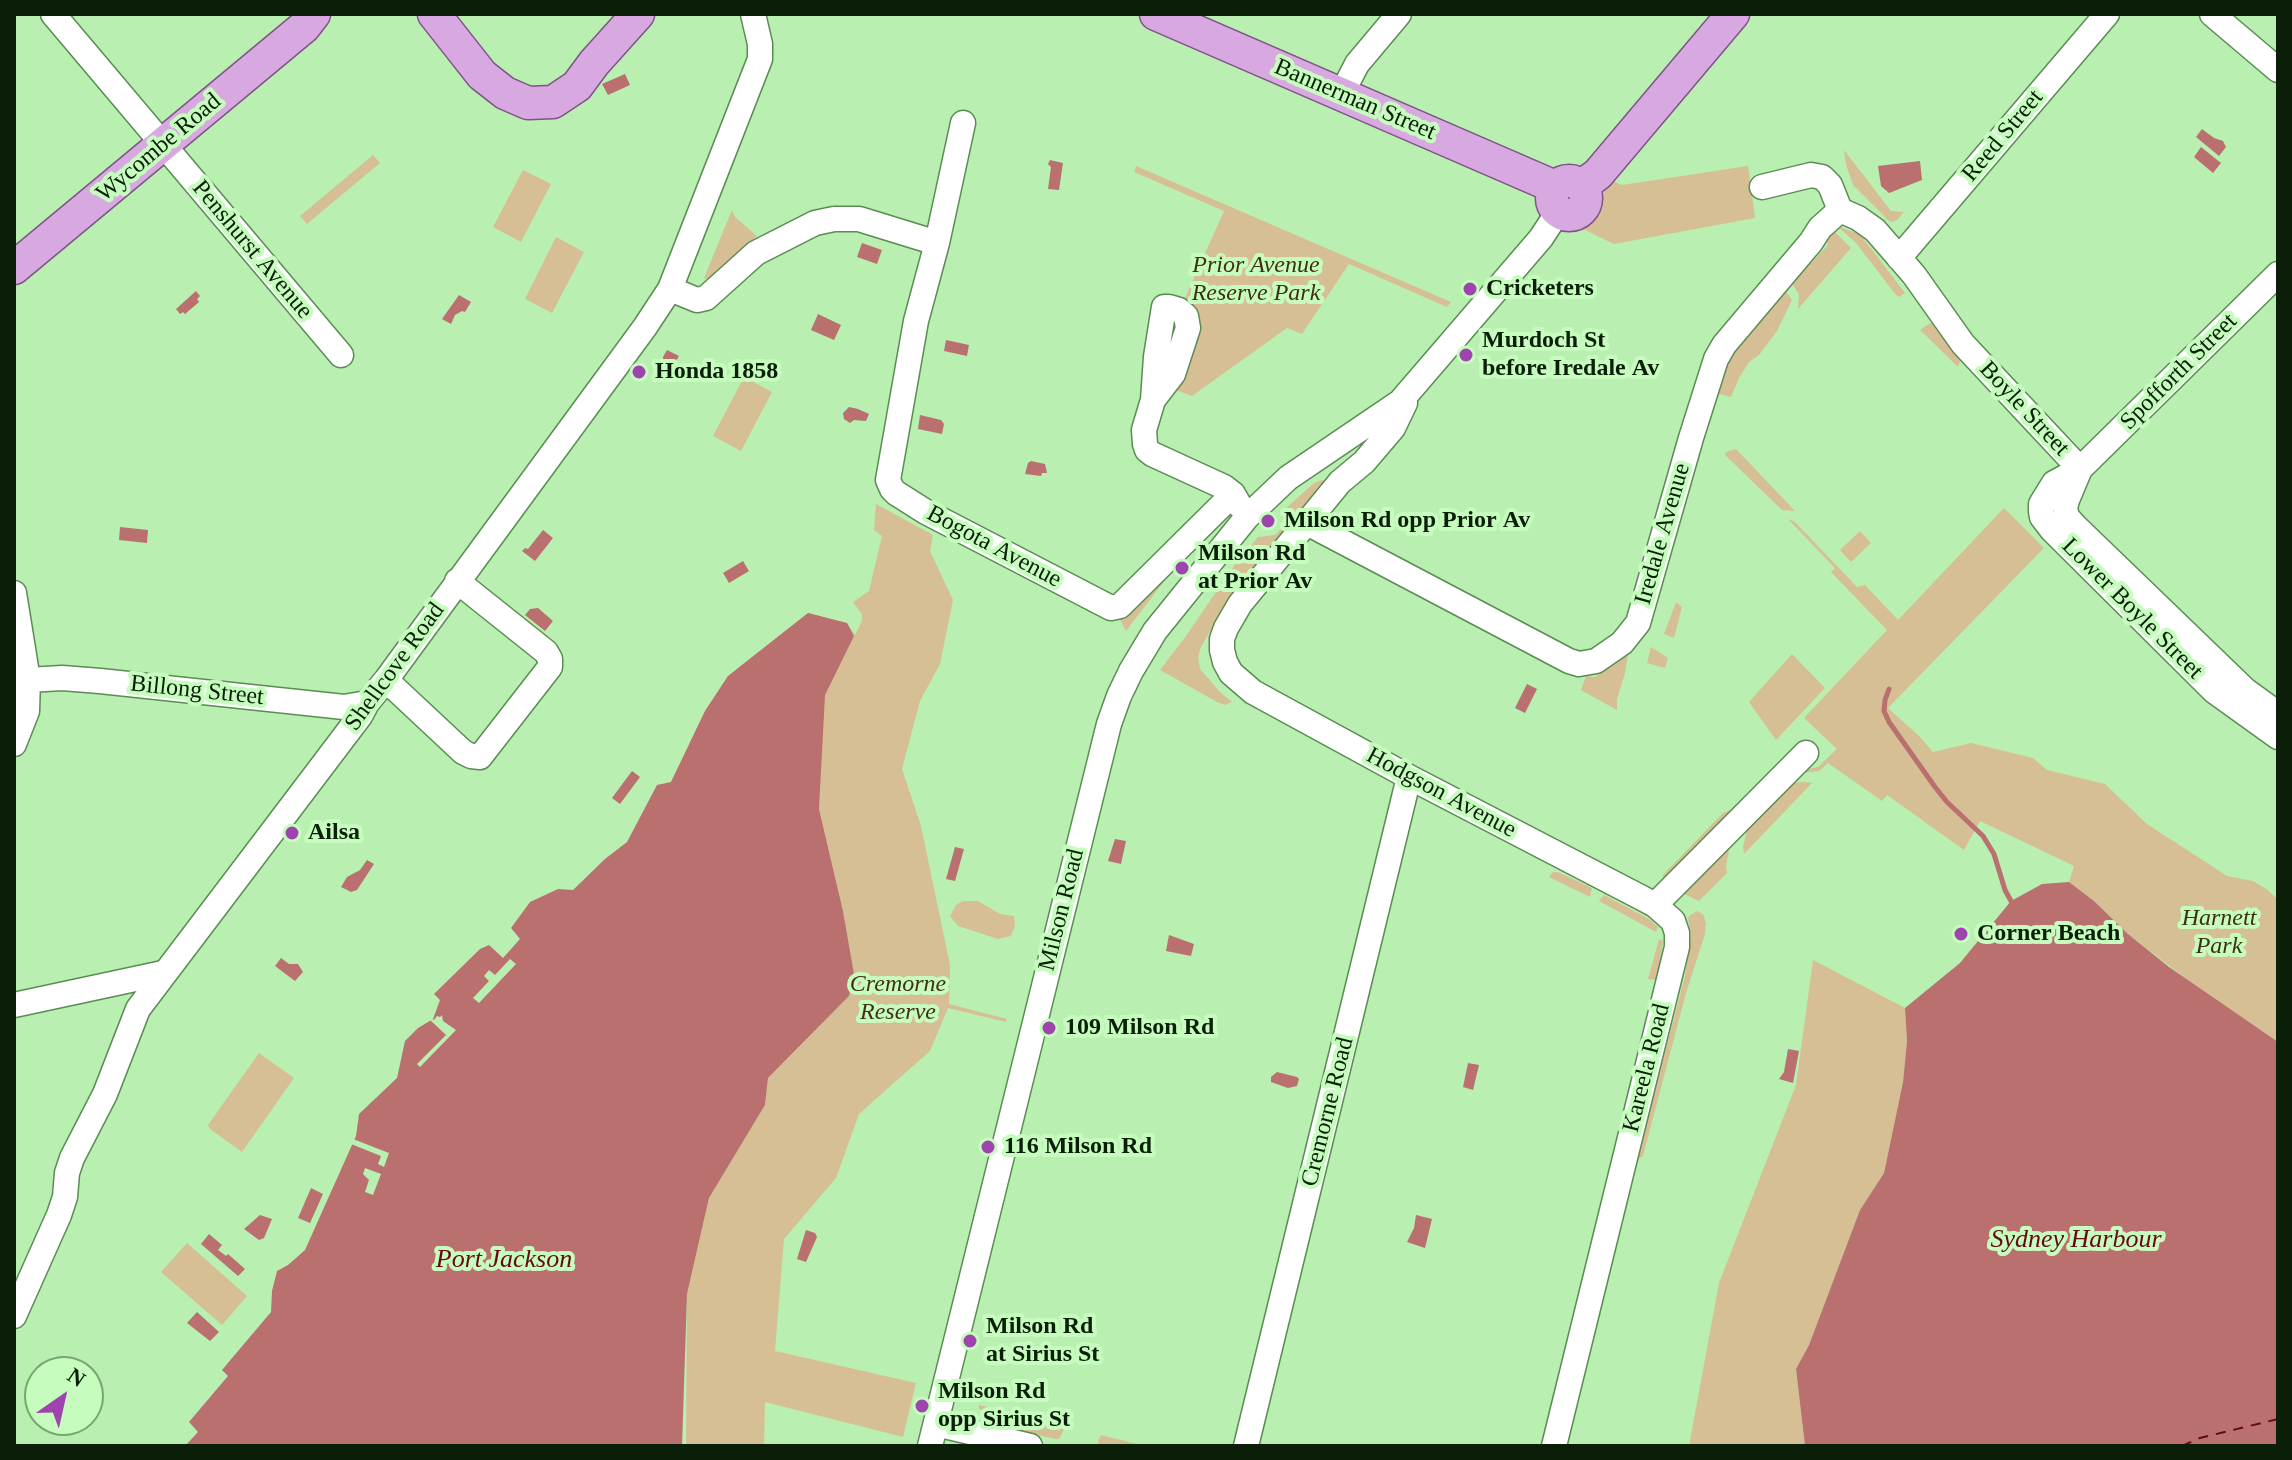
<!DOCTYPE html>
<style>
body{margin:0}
#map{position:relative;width:2292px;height:1460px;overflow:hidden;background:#b9efb1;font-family:Georgia,serif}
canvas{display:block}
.frame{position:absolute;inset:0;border:16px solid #0a1e08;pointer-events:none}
.north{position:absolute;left:24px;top:1356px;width:80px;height:80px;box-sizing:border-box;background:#c6fdbe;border:2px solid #7ba475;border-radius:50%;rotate:34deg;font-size:22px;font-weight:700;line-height:32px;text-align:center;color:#0a1e08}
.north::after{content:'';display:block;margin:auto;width:28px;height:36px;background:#9f44af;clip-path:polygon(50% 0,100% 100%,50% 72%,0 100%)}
</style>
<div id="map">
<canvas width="2292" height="1460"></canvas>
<div class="frame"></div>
<div class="north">N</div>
</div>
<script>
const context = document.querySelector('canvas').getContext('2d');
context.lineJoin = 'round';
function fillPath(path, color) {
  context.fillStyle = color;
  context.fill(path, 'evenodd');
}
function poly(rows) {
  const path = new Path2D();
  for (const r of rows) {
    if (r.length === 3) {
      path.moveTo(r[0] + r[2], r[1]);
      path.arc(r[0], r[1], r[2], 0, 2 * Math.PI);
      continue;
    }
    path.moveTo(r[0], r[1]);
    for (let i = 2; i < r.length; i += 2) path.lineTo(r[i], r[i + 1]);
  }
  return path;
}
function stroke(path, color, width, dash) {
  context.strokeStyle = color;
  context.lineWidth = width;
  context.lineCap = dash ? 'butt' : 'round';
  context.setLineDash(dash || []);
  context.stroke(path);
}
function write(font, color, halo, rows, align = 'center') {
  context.font = font + ' Georgia,serif';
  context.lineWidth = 8;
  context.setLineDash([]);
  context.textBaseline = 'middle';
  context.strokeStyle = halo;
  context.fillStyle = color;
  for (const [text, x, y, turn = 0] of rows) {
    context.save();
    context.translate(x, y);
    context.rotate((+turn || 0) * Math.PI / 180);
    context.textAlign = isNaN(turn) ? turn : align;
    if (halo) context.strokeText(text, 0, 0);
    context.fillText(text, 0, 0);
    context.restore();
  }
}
const green = poly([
 [1844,150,1891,211,1904,212,1898,219,1893,222,1889,221,1853,185,1846,165],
 [373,155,380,163,307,224,300,216],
 [1136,166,1451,302,1447,307,1349,264,1302,334,1287,328,1192,396,1176,390,1187,366,1196,324,1193,306,1185,298,1224,211,1134,172],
 [1748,166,1755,218,1614,244,1585,230,1576,223,1594,210,1602,197,1607,178,1622,185],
 [523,170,551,184,521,242,493,227],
 [732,210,735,217,757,236,709,280,704,278],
 [1837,226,1859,234,1863,238,1905,293,1899,297,1896,295,1856,243],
 [1831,228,1851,248,1798,309,1799,294,1792,284,1828,245,1825,233],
 [556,237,584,252,552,313,525,299],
 [1786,292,1792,300,1777,331,1759,355,1749,362,1739,378,1731,397,1715,393,1727,359],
 [1930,323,1937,324,1962,356,1958,367,1920,330],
 [744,377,772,392,741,451,713,436],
 [1736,449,1795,511,1782,510,1725,455,1726,452],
 [1321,480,1325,481,1323,485,1224,607,1201,647,1198,657,1200,669,1220,692,1232,702,1225,705,1217,702,1160,670,1186,636,1234,566,1258,537,1275,535,1282,528,1282,514,1285,509,1313,484],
 [876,504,933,535,930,551,953,600,940,664,920,701,902,769,921,826,950,965,949,1004,1007,1019,1006,1022,948,1008,930,1051,859,1114,836,1178,784,1239,775,1351,916,1383,903,1437,765,1402,764,1446,686,1446,687,1294,709,1198,765,1105,768,1078,849,996,854,975,843,911,819,809,821,756,657,785,671,782,705,711,728,676,808,613,847,623,855,635,862,621,862,614,853,602,869,591,882,536,874,530],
 [2004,508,2044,548,1888,708,1919,736,1933,752,1971,743,2033,758,2047,770,2105,784,2147,824,2227,876,2253,881,2268,890,2278,900,2278,1042,2211,998,2128,934,2094,901,2069,882,2074,866,1980,821,1964,850,1887,795,1882,801,1828,763,1819,771,1794,774,1804,770,1818,767,1837,749,1804,718,1887,630,1831,572,1835,568,1788,519,1794,521,1857,587,1865,585,1898,620],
 [1860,531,1871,543,1851,562,1840,550],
 [1179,562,1126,631,1118,616],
 [1676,602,1682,607,1674,638,1664,634],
 [1651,647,1668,658,1665,668,1647,663],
 [1629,649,1625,673,1617,699,1617,710,1581,690,1586,676,1595,677],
 [1792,654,1825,688,1776,740,1749,702],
 [1804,782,1812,783,1744,854,1743,847,1749,821,1786,783],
 [1730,810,1735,812,1668,882,1662,876,1723,813],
 [1731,838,1726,867,1727,873,1699,901,1682,893],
 [1553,872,1558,872,1592,888,1590,897,1549,877],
 [1604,895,1649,919,1658,927,1656,932,1599,901],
 [963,901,978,901,1000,914,1014,916,1015,926,1011,936,998,939,958,926,950,916,956,905],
 [1697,911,1703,914,1706,923,1705,934,1686,993,1643,1156,1637,1160,1685,976,1691,936,1688,917],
 [1659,939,1663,941,1657,980,1648,979],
 [1813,960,1905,1008,1907,1041,1903,1082,1884,1173,1860,1210,1809,1345,1796,1369,1805,1446,1689,1446,1719,1283,1796,1085],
 [259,1053,294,1078,242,1152,210,1129,208,1125],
 [187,1243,247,1296,222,1325,161,1272],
 [979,1405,1066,1426,1059,1439,1056,1439,999,1427,979,1408],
 [1101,1435,1145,1446,1100,1446,1098,1441]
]);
const water = poly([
 [625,74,630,85,608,95,602,84],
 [2202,129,2214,138,2223,141,2226,147,2219,156,2196,137],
 [2201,147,2221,163,2213,173,2194,157],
 [1050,160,1063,163,1059,190,1048,189,1051,167,1048,164],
 [1920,161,1922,180,1889,193,1881,186,1878,166],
 [862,243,882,250,877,264,857,257],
 [196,291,200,296,197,299,199,302,185,314,183,312,180,314,176,309],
 [459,295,471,302,465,312,462,311,455,315,451,324,442,319],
 [818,314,841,325,834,340,811,330],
 [946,340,969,345,967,356,944,351],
 [667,350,679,356,670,371,672,373,668,381,656,374,655,371,663,363,663,357],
 [849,407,858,409,869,414,866,421,854,420,850,423,844,419,843,413],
 [920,415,941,420,944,424,942,434,918,429],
 [1031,461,1045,464,1047,473,1042,473,1041,476,1025,474,1028,463],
 [120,527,148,530,147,543,119,540],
 [543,530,553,538,535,561,522,551,525,548,528,549],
 [743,561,749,571,729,583,723,573],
 [538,608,553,621,545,631,525,615,530,609],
 [808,613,847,623,854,636,825,695,819,809,843,911,854,974,849,996,768,1078,765,1105,709,1198,687,1294,682,1446,185,1446,198,1432,189,1422,228,1376,222,1370,271,1312,272,1291,277,1271,288,1265,305,1250,356,1136,359,1114,397,1078,405,1041,418,1028,433,1019,440,1000,434,994,480,949,489,945,503,958,520,939,511,928,530,902,558,889,573,890,605,859,627,842,657,785,671,782,705,711,728,676],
 [1527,684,1537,689,1525,713,1515,708],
 [632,771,640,777,620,804,612,798],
 [1115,839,1126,841,1121,864,1108,861],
 [955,847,964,849,955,881,946,879],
 [367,860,374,864,357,890,351,892,341,887,347,877,360,870],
 [2069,882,2094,901,2128,934,2169,967,2278,1042,2278,1446,1805,1446,1796,1369,1809,1345,1860,1210,1884,1173,1903,1082,1907,1041,1905,1008,1960,963,2011,901,2042,884],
 [1169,935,1194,944,1191,956,1166,951],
 [281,958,289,964,298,964,303,972,295,981,275,966],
 [1788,1049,1799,1051,1793,1083,1779,1079,1784,1072],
 [1468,1063,1479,1065,1473,1090,1463,1087],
 [1277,1072,1297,1077,1299,1079,1297,1086,1288,1088,1271,1082,1271,1077],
 [311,1188,323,1194,310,1223,298,1218],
 [260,1215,272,1219,264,1238,259,1240,244,1229],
 [1416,1215,1432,1219,1425,1248,1407,1242,1414,1228],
 [806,1230,815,1233,817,1237,806,1262,797,1259],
 [209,1234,222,1245,218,1250,226,1256,228,1254,245,1269,238,1276,201,1244],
 [197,1312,219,1332,210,1341,187,1323]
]);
const pier = poly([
 [510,959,516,964,479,1003,473,998,489,981,484,976,489,970,495,975],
 [442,1015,443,1021,456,1030,420,1067,417,1064,446,1035,429,1019,431,1018,434,1020,437,1016,440,1017],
 [353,1139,389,1153,384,1167,378,1164,381,1156,351,1144],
 [365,1168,381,1174,373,1195,365,1192,369,1180,363,1174]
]);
const stream = poly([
 [1889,689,1885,700,1884,711,1889,722,1935,787,1947,802,1983,836,1994,854,2005,890,2011,901]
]);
const ferry = poly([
 [2182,1446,2200,1438,2278,1419]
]);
const minor = poly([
 [53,14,341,355],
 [2212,14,2278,70],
 [1341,95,1357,64,1399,14],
 [963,123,937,243,916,321,888,480,892,489,896,493,926,512,1111,608,1120,606,1233,494],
 [1762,187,1811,175,1822,177,1830,185,1840,210,1858,218,1875,230,1914,275,1963,344,2080,469],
 [1899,258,2107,14],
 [2278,274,2080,469,2054,483,2041,504,2041,511,2042,517,2052,530,2214,691,2278,737],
 [670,289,697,300,706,298,756,253,815,223,834,219,859,219,937,243],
 [1153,400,1173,374,1188,328,1186,316,1179,310,1169,307,1164,307,1156,357,1153,400,1144,430,1145,444,1147,450,1152,454,1224,487,1233,494,1240,506],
 [1405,403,1393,428,1364,462,1340,482,1240,604,1226,628,1222,639,1222,650,1225,662,1231,673,1253,692,1409,777,1642,898,1655,905,1673,921,1677,933,1677,947,1554,1446],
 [2080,469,2067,500,2065,508,2067,517,2075,526,2245,690,2278,714],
 [1307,523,1569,661,1579,664,1596,661,1622,643,1638,623,1691,438,1716,359,1724,345,1811,242,1820,228,1840,210],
 [14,593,28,680,27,711,14,744],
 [28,680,62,678,100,681,344,707,367,703],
 [386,680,463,752,471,756,480,757,550,667,550,659,546,652,457,581],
 [1655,905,1806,753],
 [14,1005,163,973],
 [14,1316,59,1215,65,1197,67,1173,72,1158,105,1094,138,1009,360,716,367,703,386,680,645,327,670,289,760,59,760,44,753,14],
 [936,1424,1030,1446],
 [930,1446,1109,724,1119,696,1131,671,1155,631,1247,517,1288,478,1400,402,1541,238,1558,212],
 [1246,1446,1409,777]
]);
const major = poly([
 [434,14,482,75,505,93,528,103,553,102,577,86,594,63,638,14],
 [1156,14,1555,187],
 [1569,198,17],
 [1582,186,1598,174,1733,14],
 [14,268,304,27,314,14]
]);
const markers = [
 [1470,289,8,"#9f44af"],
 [1466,355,8,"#9f44af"],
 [639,372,8,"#9f44af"],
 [1268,521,8,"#9f44af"],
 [1182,568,8,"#9f44af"],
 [292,833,8,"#9f44af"],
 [1961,934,8,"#9f44af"],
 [1049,1028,8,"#9f44af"],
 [988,1147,8,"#9f44af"],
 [970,1341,8,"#9f44af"],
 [922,1406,8,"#9f44af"]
];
const streetNames = [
 ["Bannerman Street",1355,100,23],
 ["Reed Street",2003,136,-50],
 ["Wycombe Road",159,148,-40],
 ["Penshurst Avenue",252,250,50],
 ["Spofforth Street",2179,372,-45],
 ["Boyle Street",2024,409,47],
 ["Iredale Avenue",1663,534,-74],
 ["Bogota Avenue",994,547,28],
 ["Lower Boyle Street",2132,609,45],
 ["Shellcove Road",395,667,-54],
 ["Billong Street",197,691,6],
 ["Hodgson Avenue",1441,793,28],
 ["Milson Road",1062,910,-76],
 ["Kareela Road",1647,1068,-76],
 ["Cremorne Road",1328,1112,-76]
];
const parkNames = [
 ["Prior Avenue",1256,266],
 ["Reserve Park",1256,294],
 ["Harnett",2219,919],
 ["Park",2219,947],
 ["Cremorne",898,985],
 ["Reserve",898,1013]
];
const poiNames = [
 ["Cricketers",1486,289],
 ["Murdoch St",1482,341],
 ["before Iredale Av",1482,369],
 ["Honda 1858",655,372],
 ["Milson Rd opp Prior Av",1284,521],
 ["Milson Rd",1198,554],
 ["at Prior Av",1198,582],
 ["Ailsa",308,833],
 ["Corner Beach",1977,934],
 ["109 Milson Rd",1065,1028],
 ["116 Milson Rd",1004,1147],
 ["Milson Rd",986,1327],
 ["at Sirius St",986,1355],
 ["Milson Rd",938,1392],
 ["opp Sirius St",938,1420]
];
const waterNames = [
 ["Sydney Harbour",2076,1240],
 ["Port Jackson",504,1260]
];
fillPath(green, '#d7bf95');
fillPath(water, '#ba706e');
fillPath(pier, '#b9efb1');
stroke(stream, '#ba706e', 5);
stroke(ferry, '#670716', 2, [10, 8]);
stroke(minor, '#5a8c53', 27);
stroke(major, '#7f5387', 35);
stroke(minor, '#fff', 24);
stroke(major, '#d8a9e0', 32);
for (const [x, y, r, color] of markers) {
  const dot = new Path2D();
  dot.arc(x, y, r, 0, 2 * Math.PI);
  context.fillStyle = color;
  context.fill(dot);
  stroke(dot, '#c6fdbe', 3);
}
write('24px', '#0a1e08', '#c6fdbe', streetNames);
write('italic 24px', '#403012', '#c6fdbe', parkNames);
write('bold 24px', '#0a1e08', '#c6fdbe', poiNames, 'left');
write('italic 26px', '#670716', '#c6fdbe', waterNames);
</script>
